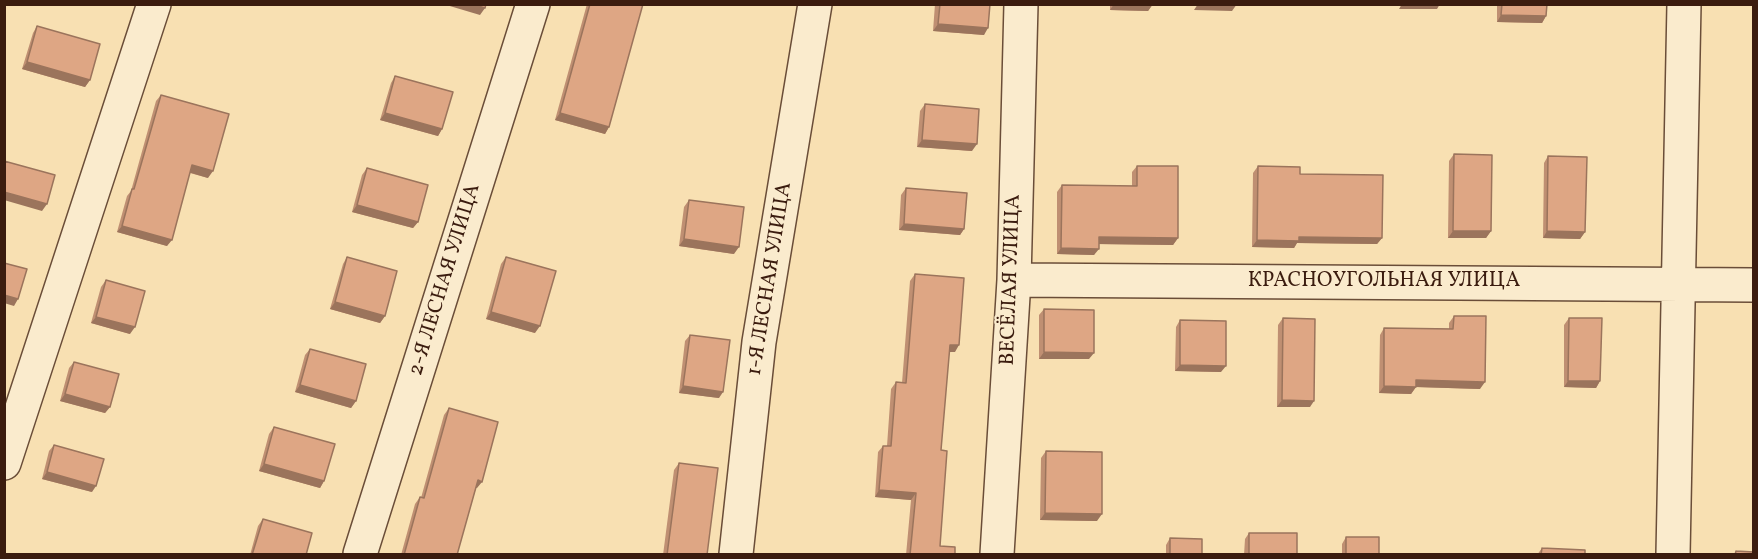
<!DOCTYPE html>
<meta charset="utf-8">
<style>
body{margin:0}
#map{position:relative;width:1758px;height:559px;overflow:hidden;background:#f8e0b2;font-family:Vollkorn,serif}
canvas{display:block}
.frame{position:absolute;inset:0;border:6px solid #3b1c0f;pointer-events:none}
</style>
<div id="map">
<canvas width="1758" height="559"></canvas>
<div class="frame"></div>
</div>
<script>
const context = document.querySelector('canvas').getContext('2d');
context.lineJoin = 'round';
function poly(rows) {
  const path = new Path2D();
  for (const r of rows) {
    path.moveTo(r[0], r[1]);
    for (let i = 2; i < r.length; i += 2) path.lineTo(r[i], r[i + 1]);
  }
  return path;
}
function stroke(path, color, width, dash) {
  context.strokeStyle = color;
  context.lineWidth = width;
  context.lineCap = dash ? 'butt' : 'round';
  context.setLineDash(dash || []);
  context.stroke(path);
}
function fillPath(path, color) {
  context.fillStyle = color;
  context.fill(path, 'evenodd');
}
function write(font, color, halo, rows, align = 'center') {
  context.font = font + ' Vollkorn,serif';
  context.lineWidth = 4.5;
  context.setLineDash([]);
  context.textBaseline = 'middle';
  context.strokeStyle = halo;
  context.fillStyle = color;
  for (const [text, x, y, turn = 0] of rows) {
    context.save();
    context.translate(x, y);
    context.rotate((+turn || 0) * Math.PI / 180);
    context.textAlign = isNaN(turn) ? turn : align;
    if (halo) context.strokeText(text, 0, 0);
    context.fillText(text, 0, 0);
    context.restore();
  }
}
const minor = poly([
 [1014,280,1754,285],
 [4,463,154,4],
 [360,554,533,4],
 [736,554,759,342,815,4],
 [997,554,1014,280,1021,4],
 [1673,554,1684,4]
]);
const wall = poly([
 [587,4,643,4,609,127,605,134,555,120],
 [935,4,990,4,984,35,933,31],
 [1110,4,1153,4,1148,11,1110,10],
 [1497,4,1547,4,1546,16,1542,23,1497,22],
 [37,26,90,80,85,87,22,69,33,33],
 [395,76,442,129,438,136,380,120,391,83],
 [161,95,208,178,190,173,167,246,117,232,127,196,131,191,156,101],
 [925,104,972,151,917,147,920,111],
 [1454,154,1491,231,1486,238,1448,238,1449,161],
 [1548,156,1585,232,1580,239,1543,238,1544,163],
 [1137,166,1178,238,1173,245,1099,244,1094,255,1057,254,1057,192,1062,185,1132,186,1132,172],
 [1258,166,1300,174,1382,238,1377,244,1297,243,1294,248,1252,247,1253,173],
 [367,168,418,222,413,228,352,212,362,175],
 [906,188,964,229,960,235,899,230,901,195],
 [689,200,734,254,679,246,684,207],
 [347,257,385,316,380,323,330,309,343,264],
 [506,257,535,333,486,319,501,264],
 [915,274,955,352,949,352,941,450,940,546,955,555,906,555,911,500,875,497,878,452,883,446,887,446,891,389,896,382,902,383,910,281],
 [106,280,130,334,91,323,101,287],
 [1044,309,1089,359,1039,359,1039,315],
 [1454,316,1480,389,1416,387,1411,394,1379,393,1380,335,1384,328,1449,329,1449,323],
 [1283,318,1310,407,1277,407,1278,325],
 [1569,318,1600,381,1596,388,1564,387,1564,325],
 [1180,320,1221,372,1175,371,1176,327],
 [690,335,719,398,679,393,685,341],
 [310,349,356,401,351,408,295,392,305,355],
 [74,362,110,407,105,413,60,401,69,368],
 [449,408,477,488,476,488,457,555,401,555,415,504,420,497,421,498,444,415],
 [274,427,324,481,320,488,259,471,269,434],
 [54,445,92,492,42,479,49,451],
 [1046,451,1097,521,1040,520,1041,458],
 [679,463,707,555,663,555,674,470],
 [263,519,306,555,250,555,258,526],
 [1249,533,1297,555,1244,555,1245,539],
 [1346,537,1379,555,1342,555,1342,544],
 [1170,538,1202,555,1166,555,1166,545],
 [1542,548,1585,555,1537,555]
]);
const shadedWall = poly([
 [443,4,472,4,485,8,480,15],
 [1114,4,1153,4,1148,11,1110,10],
 [1198,4,1237,4,1232,11,1194,10],
 [1402,4,1440,4,1437,9,1399,9],
 [1501,15,1546,16,1542,23,1497,22],
 [938,24,988,28,984,35,933,31],
 [27,62,90,80,85,87,22,69],
 [385,113,442,129,438,136,380,120],
 [560,113,609,127,605,134,555,120],
 [922,140,977,144,972,151,917,147],
 [192,165,213,171,208,178,188,172],
 [4,192,47,204,42,211,4,200],
 [357,205,418,222,413,228,352,212],
 [904,224,964,229,960,235,899,230],
 [122,226,172,240,167,246,117,232],
 [1453,231,1491,231,1486,238,1448,238],
 [1547,231,1585,232,1580,239,1543,238],
 [1099,237,1178,238,1173,245,1095,244],
 [1299,237,1382,238,1377,244,1297,243,1294,248,1252,247,1257,240],
 [684,239,739,247,734,254,679,246],
 [1061,248,1099,249,1094,255,1057,254],
 [4,295,18,299,14,306,4,303],
 [335,302,385,316,380,323,330,309],
 [491,312,540,326,535,333,486,319],
 [96,317,135,327,130,334,91,323],
 [950,345,959,345,955,352,945,352],
 [1044,352,1094,353,1089,359,1039,359],
 [1180,365,1226,366,1221,372,1175,371],
 [1416,380,1485,382,1480,389,1416,387,1411,394,1379,393,1384,386],
 [1568,381,1600,381,1596,388,1564,387],
 [300,385,356,401,351,408,295,392],
 [683,386,723,392,719,398,679,393],
 [65,394,110,407,105,413,60,401],
 [1282,400,1314,401,1310,407,1277,407],
 [264,464,324,481,320,488,259,471],
 [47,472,96,486,92,492,42,479],
 [478,480,482,482,477,488,473,487],
 [879,490,916,493,911,500,875,497],
 [1045,513,1102,514,1097,521,1040,520]
]);
const building = poly([
 [472,4,486,4,485,8,472,4],
 [590,4,643,4,609,127,560,113,590,4],
 [940,4,990,4,988,28,938,24,940,4],
 [1502,4,1547,4,1546,16,1501,15,1502,4],
 [37,26,100,44,90,80,27,62,37,26],
 [395,76,453,92,442,129,385,113,395,76],
 [161,95,229,114,213,171,192,165,172,240,122,226,132,189,134,189,161,95],
 [925,104,979,109,977,144,922,140,925,104],
 [1454,154,1492,155,1491,231,1453,231,1454,154],
 [1548,156,1587,157,1585,232,1547,231,1548,156],
 [4,161,55,175,47,204,4,192,4,161],
 [1137,166,1178,166,1178,238,1099,237,1099,249,1061,248,1062,185,1137,186,1137,166],
 [1258,166,1300,167,1300,174,1383,175,1382,238,1299,237,1299,241,1257,240,1258,166],
 [367,168,428,185,418,222,357,205,367,168],
 [906,188,967,193,964,229,904,224,906,188],
 [689,200,744,207,739,247,684,239,689,200],
 [347,257,397,271,385,316,335,302,347,257],
 [506,257,556,271,540,326,491,312,506,257],
 [4,263,27,269,18,299,4,295,4,263],
 [915,274,964,278,959,345,950,345,941,450,947,451,940,546,955,547,955,555,910,555,916,493,879,490,883,446,891,446,896,382,906,383,915,274],
 [106,280,145,291,135,327,96,317,106,280],
 [1044,309,1094,310,1094,353,1044,352,1044,309],
 [1454,316,1486,316,1485,382,1416,380,1416,387,1384,386,1384,328,1453,329,1454,316],
 [1283,318,1315,319,1314,401,1282,400,1283,318],
 [1569,318,1602,318,1600,381,1568,381,1569,318],
 [1180,320,1226,321,1226,366,1180,365,1180,320],
 [690,335,730,340,723,392,683,386,690,335],
 [310,349,366,364,356,401,300,385,310,349],
 [74,362,119,374,110,407,65,394,74,362],
 [449,408,498,422,482,482,478,480,457,555,404,555,420,497,424,498,449,408],
 [274,427,335,444,324,481,264,464,274,427],
 [54,445,104,459,96,486,47,472,54,445],
 [1046,451,1102,452,1102,514,1045,513,1046,451],
 [679,463,718,468,707,555,667,555,679,463],
 [263,519,312,533,306,555,252,555,263,519],
 [1249,533,1297,533,1297,555,1249,555,1249,533],
 [1346,537,1379,537,1379,555,1346,555,1346,537],
 [1170,538,1202,539,1202,555,1170,555,1170,538],
 [1542,548,1585,550,1585,555,1541,555,1542,548],
 [1736,551,1754,552,1754,555,1735,555,1736,551]
]);
const streetNames = [
 ["1-Я ЛЕСНАЯ УЛИЦА",771,279,-81],
 ["2-Я ЛЕСНАЯ УЛИЦА",446,280,-73],
 ["ВЕСЁЛАЯ УЛИЦА",1012,280,-88],
 ["КРАСНОУГОЛЬНАЯ УЛИЦА",1384,282]
];
stroke(minor, '#6a4d38', 36);
stroke(minor, '#faebcd', 33);
fillPath(wall, '#bf8f72');
fillPath(shadedWall, '#9b745c');
fillPath(building, '#dea684');
stroke(building, '#9b745c', 1.5);
write('21px', '#3b1c0f', '#faebcd', streetNames);
</script>
